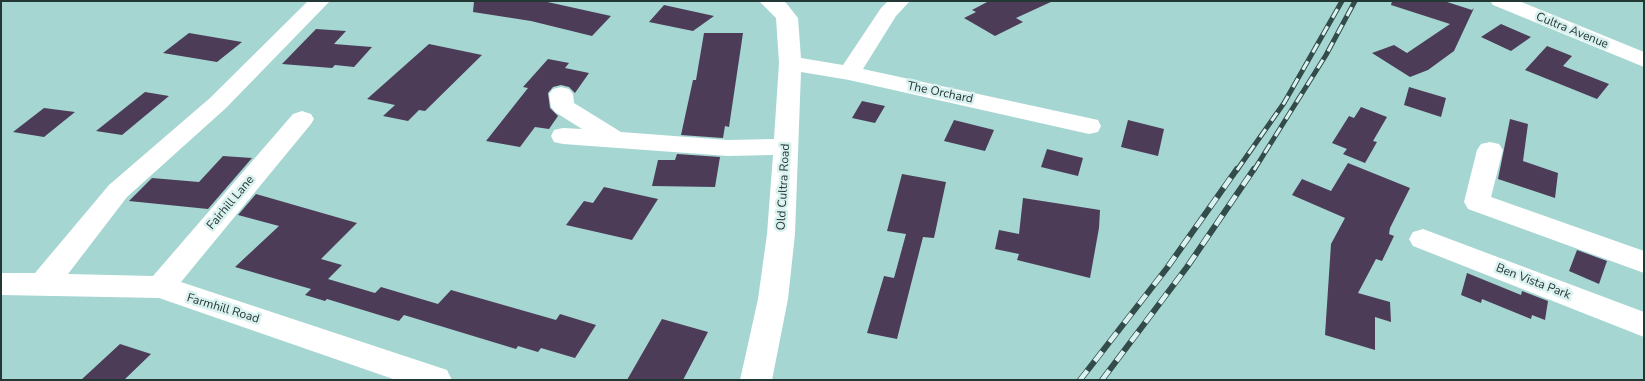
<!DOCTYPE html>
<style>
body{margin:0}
#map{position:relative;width:1645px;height:381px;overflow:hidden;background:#a5d6d2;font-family:"Nunito Sans",sans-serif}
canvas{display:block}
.frame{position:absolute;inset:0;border:2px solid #233735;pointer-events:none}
</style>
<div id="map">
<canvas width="1645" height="381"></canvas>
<div class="frame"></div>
</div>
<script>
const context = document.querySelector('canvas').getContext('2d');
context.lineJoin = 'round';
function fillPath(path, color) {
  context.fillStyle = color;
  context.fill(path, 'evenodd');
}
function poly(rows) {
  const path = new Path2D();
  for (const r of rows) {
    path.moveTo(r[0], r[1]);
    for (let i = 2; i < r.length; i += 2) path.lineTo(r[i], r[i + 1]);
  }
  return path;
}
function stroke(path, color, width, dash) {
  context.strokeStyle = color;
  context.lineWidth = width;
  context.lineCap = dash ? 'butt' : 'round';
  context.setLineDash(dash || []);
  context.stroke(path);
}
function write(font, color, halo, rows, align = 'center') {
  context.font = font + ' "Nunito Sans",sans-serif';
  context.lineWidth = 5;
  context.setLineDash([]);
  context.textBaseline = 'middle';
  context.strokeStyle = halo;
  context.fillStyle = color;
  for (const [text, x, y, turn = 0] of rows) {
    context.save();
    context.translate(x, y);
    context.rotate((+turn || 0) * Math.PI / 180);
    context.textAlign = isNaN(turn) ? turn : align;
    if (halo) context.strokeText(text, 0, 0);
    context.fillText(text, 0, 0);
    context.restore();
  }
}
const building = poly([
 [474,1,543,1,611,16,592,36,531,21,473,12],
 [989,1,1053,1,1016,18,1023,22,995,36,964,18,976,12,972,10],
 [1392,1,1444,1,1472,10,1474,8,1454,51,1428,70,1410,77,1372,53,1394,45,1407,53,1450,24,1391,5],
 [664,5,714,16,693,31,649,22],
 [1501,24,1531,37,1511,51,1481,37],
 [316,29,346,31,334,44,372,47,354,67,335,65,332,68,282,64],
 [189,33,242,42,217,62,163,53],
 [704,33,743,33,729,127,725,126,723,138,681,135,693,80,696,80],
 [429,44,482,55,425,111,419,110,408,121,383,116,395,105,367,99],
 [1547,46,1572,56,1563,66,1609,84,1597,99,1525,70],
 [548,59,569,63,565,68,589,73,575,93,569,87,561,85,553,87,548,93,550,108,558,116,549,129,535,127,520,147,486,141,528,88,523,87],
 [1409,87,1446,98,1441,117,1404,105],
 [145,92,169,96,122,135,96,131],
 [862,101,885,106,875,123,852,118],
 [1361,107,1387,117,1373,141,1377,142,1365,163,1343,154,1347,149,1332,143,1349,116,1354,118],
 [44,108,75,112,44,137,13,132],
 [1510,119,1528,124,1523,161,1558,173,1555,198,1498,179],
 [954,120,994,130,985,151,944,141],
 [1128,120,1164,129,1158,156,1121,147],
 [1047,149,1083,158,1078,176,1041,167],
 [677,154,720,157,715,187,652,186,658,160,675,160],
 [223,156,252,158,208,209,129,201,152,178,199,182],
 [1348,163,1410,188,1390,228,1389,234,1394,236,1382,261,1376,259,1358,293,1390,302,1391,322,1375,317,1375,350,1325,335,1331,244,1345,218,1292,195,1302,179,1331,191],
 [902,174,946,182,934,238,923,237,897,339,867,333,884,276,894,278,906,234,887,231],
 [604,187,658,199,632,240,566,225,584,201,593,203],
 [256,194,357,223,321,259,342,265,328,279,375,293,381,287,438,304,451,290,556,320,560,314,596,325,575,358,541,348,538,352,518,346,516,349,404,315,399,321,327,299,325,301,305,295,311,289,235,267,279,226,238,215],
 [1023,198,1100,210,1099,228,1090,278,1017,260,1019,254,995,249,999,230,1019,234],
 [1577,250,1607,261,1599,284,1569,271],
 [1467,273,1521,295,1522,291,1548,301,1545,320,1532,315,1531,319,1482,299,1481,303,1461,295],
 [662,319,708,332,683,380,627,380],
 [120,344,151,354,124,380,81,380]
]);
const minor = poly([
 [308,1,330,1,226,108,127,197,68,274,153,276,293,114,302,111,311,114,314,119,311,124,181,282,447,370,452,380,396,380,159,298,1,295,1,273,35,273,109,185,210,98,308,1],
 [759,1,784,1,787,4,798,18,801,58,843,65,881,8,888,1,910,1,896,16,863,69,1089,118,1098,120,1101,126,1098,132,1089,134,849,80,801,72,795,234,788,299,772,380,740,380,758,299,767,234,773,155,728,156,563,144,554,142,551,136,554,130,563,128,582,129,555,112,551,107,549,94,553,89,561,87,569,89,573,94,574,103,621,132,728,140,774,139,779,63,776,18,759,1],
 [1490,1,1519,1,1644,52,1644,67,1493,5,1490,1],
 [1490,142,1499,144,1503,150,1491,197,1644,251,1644,273,1468,209,1464,202,1477,150,1481,144,1490,142],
 [1423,229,1644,312,1644,337,1413,246,1409,239,1413,232,1423,229]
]);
const railFar1 = poly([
 [1237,170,1284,103,1342,1],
 [1254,170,1326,55,1355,1]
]);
const rail = poly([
 [1080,380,1167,268,1237,169],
 [1102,380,1187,267,1254,169]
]);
const streetNames = [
 ["Cultra Avenue",1572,31,22],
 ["The Orchard",940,93,12],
 ["Old Cultra Road",784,187,-87],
 ["Fairhill Lane",231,203,-50],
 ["Ben Vista Park",1533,282,21],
 ["Farmhill Road",223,309,17]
];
fillPath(building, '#4c3c58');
fillPath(minor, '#fff');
stroke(railFar1, '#344c49', 5);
stroke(rail, '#344c49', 6);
stroke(railFar1, '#d9f1ef', 3, [10]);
stroke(rail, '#d9f1ef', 4.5, [12]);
write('12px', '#233735', '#d9f1ef', streetNames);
</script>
